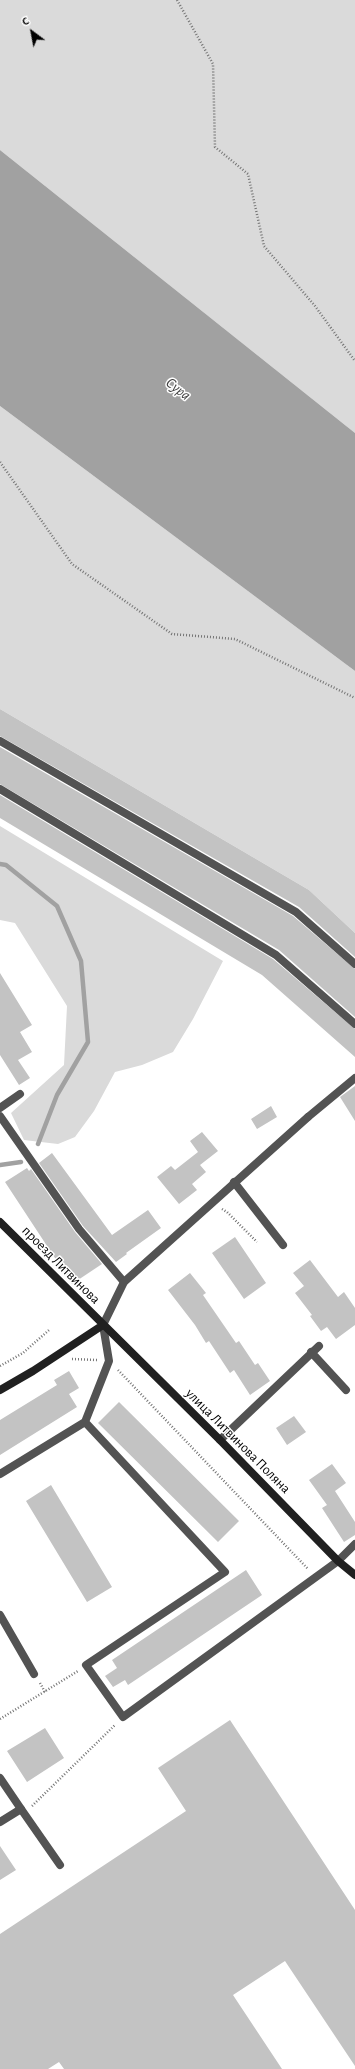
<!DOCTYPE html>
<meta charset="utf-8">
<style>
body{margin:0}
#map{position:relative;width:355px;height:2069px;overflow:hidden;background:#fff;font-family:"Alegreya Sans",sans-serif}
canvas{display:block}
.north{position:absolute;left:12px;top:12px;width:40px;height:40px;-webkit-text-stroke:3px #fff;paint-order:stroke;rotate:328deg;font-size:11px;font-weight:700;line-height:16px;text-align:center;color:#000}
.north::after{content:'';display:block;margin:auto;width:14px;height:18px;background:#000;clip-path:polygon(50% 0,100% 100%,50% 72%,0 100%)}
</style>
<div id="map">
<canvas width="355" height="2069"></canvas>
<div class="north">С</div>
</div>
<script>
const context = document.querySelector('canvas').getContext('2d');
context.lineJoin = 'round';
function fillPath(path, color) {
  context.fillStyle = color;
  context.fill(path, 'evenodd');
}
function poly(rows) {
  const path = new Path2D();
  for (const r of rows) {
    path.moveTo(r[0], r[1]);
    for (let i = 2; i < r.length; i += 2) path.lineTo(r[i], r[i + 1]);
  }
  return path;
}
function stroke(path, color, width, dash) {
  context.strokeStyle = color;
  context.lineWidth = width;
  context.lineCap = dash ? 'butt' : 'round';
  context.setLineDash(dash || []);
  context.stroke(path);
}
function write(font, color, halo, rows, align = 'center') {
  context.font = font + ' "Alegreya Sans",sans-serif';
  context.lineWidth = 3;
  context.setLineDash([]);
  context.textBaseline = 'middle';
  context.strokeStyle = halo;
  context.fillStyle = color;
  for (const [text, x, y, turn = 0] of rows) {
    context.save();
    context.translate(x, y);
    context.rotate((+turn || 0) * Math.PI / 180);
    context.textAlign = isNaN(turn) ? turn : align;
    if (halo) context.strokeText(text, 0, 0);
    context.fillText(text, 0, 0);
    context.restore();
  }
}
const green = poly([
 [0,0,355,0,355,433,0,150],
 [0,406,355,671,355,933,309,890,0,709],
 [0,826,223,961,193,1019,173,1052,142,1065,115,1072,94,1111,75,1137,58,1144,24,1140,11,1113,64,1065,67,1006,15,923,0,920]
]);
const water = poly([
 [0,150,355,433,355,671,0,406]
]);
const stream = poly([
 [0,864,6,865,57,906,81,961,88,1042,57,1095,38,1144],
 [0,1165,21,1162]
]);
const building = poly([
 [0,709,309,890,355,933,355,957,299,907,0,736],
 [0,747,293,916,355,969,355,1017,279,950,0,784],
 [0,795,273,959,355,1029,355,1057,262,975,0,818],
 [0,973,32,1025,20,1032,32,1052,18,1060,30,1078,19,1085,0,1055],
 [355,1086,355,1121,340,1097],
 [271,1106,277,1117,257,1129,251,1119],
 [202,1132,218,1151,200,1165,206,1172,192,1184,197,1190,179,1204,157,1177,171,1166,175,1170,198,1152,190,1141],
 [52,1153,112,1235,148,1210,161,1228,126,1253,127,1254,116,1262,83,1226,39,1163],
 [27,1168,29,1171,31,1169,75,1232,102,1264,72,1284,5,1182],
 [235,1237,266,1283,244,1299,212,1253],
 [310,1260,338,1297,344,1292,355,1308,355,1325,336,1339,327,1327,321,1331,310,1316,312,1315,295,1293,304,1286,293,1273],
 [190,1273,206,1293,203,1295,236,1343,239,1341,255,1365,258,1363,270,1381,250,1395,234,1370,230,1373,209,1341,206,1343,195,1325,168,1290],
 [69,1371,79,1388,69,1394,77,1407,0,1455,0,1420,57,1385,54,1380],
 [119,1402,239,1521,218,1542,98,1423],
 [294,1416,306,1432,287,1445,276,1428],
 [332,1464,346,1483,335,1491,355,1522,355,1535,344,1542,322,1508,327,1505,309,1480],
 [51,1485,112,1587,87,1602,26,1501],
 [246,1570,262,1595,128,1685,125,1680,113,1687,105,1676,117,1668,112,1660],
 [230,1720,355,1910,355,2066,285,1961,233,1995,282,2069,64,2069,59,2062,48,2069,0,2069,0,1934,186,1811,158,1768],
 [45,1728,64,1758,27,1782,7,1751],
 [0,1846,16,1870,0,1880]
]);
const path = poly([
 [177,0,213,64,215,147,248,174,264,246,315,306,355,361],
 [0,462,72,564,172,634,235,639,355,698],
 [222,1209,227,1212,257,1242],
 [72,1359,97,1360],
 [0,1366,23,1353,49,1330],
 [118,1370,308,1569],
 [40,1683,45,1692],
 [0,1719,78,1671],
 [32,1806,115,1725]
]);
const lane = poly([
 [0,741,296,912,355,964],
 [0,789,276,955,355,1024],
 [0,1108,20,1094],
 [0,1116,79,1229,124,1282],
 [308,1117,355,1078],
 [234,1182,283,1245],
 [311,1352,346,1390],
 [85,1422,225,1572,86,1665,123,1717,338,1561,355,1544],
 [220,1440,319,1346],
 [0,1474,85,1422,109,1361,103,1325],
 [0,1615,34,1674],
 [21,1809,60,1865]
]);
const street = poly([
 [103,1325,124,1282,308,1117],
 [0,1778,21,1809,0,1822]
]);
const secondary = poly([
 [0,1222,220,1440,338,1561,355,1575],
 [0,1390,33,1371,103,1325]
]);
const streetNames = [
 ["проезд Литвинова",61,1265,45],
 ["улица Литвинова Поляна",238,1441,45]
];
const waterNames = [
 ["Сура",178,389,38]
];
fillPath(green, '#dadada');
fillPath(water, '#a1a1a1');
stroke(stream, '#a1a1a1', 4.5);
fillPath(building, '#c3c3c3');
stroke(path, '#757575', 2.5, [1, 2]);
stroke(lane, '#535353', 8);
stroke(street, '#535353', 8);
stroke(secondary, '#202020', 8);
write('14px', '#000', '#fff', streetNames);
write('italic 15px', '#424242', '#fff', waterNames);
</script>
